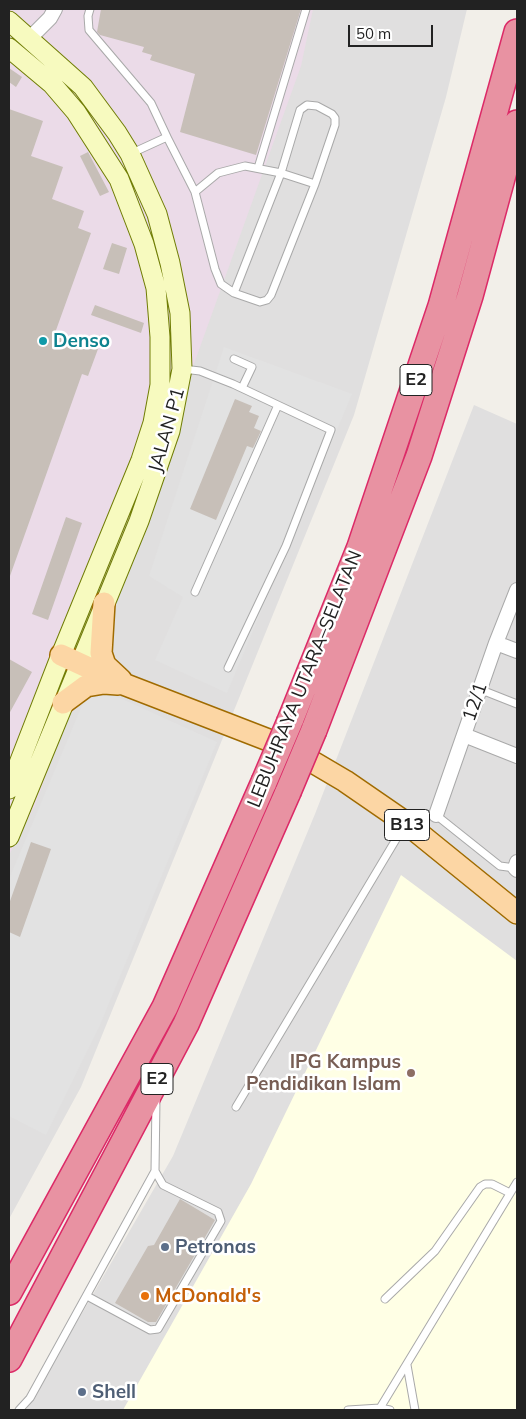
<!DOCTYPE html>
<meta charset="utf-8">
<style>
body{margin:0}
#map{position:relative;width:526px;height:1419px;overflow:hidden;background:#f2efe9;font-family:Mulish,sans-serif}
canvas{display:block}
.frame{position:absolute;inset:0;border:10px solid #222;pointer-events:none}
.scale{position:absolute;left:348px;top:25px;width:85px;height:22px;box-sizing:border-box;border:2px solid #222;border-top:0;padding-left:6px;font-size:15px;line-height:18px;white-space:nowrap;color:#222;-webkit-text-stroke:4px #fff;paint-order:stroke}
</style>
<div id="map">
<canvas width="526" height="1419"></canvas>
<div class="frame"></div>
<div class="scale">50 m</div>
</div>
<script>
const context = document.querySelector('canvas').getContext('2d');
context.lineJoin = 'round';
function fillPath(path, color) {
  context.fillStyle = color;
  context.fill(path, 'evenodd');
}
function poly(rows) {
  const path = new Path2D();
  for (const r of rows) {
    path.moveTo(r[0], r[1]);
    for (let i = 2; i < r.length; i += 2) path.lineTo(r[i], r[i + 1]);
  }
  return path;
}
function stroke(path, color, width, dash) {
  context.strokeStyle = color;
  context.lineWidth = width;
  context.lineCap = dash ? 'butt' : 'round';
  context.setLineDash(dash || []);
  context.stroke(path);
}
function write(font, color, halo, rows, align = 'center') {
  context.font = font + ' Mulish,sans-serif';
  context.lineWidth = 5;
  context.setLineDash([]);
  context.textBaseline = 'middle';
  context.strokeStyle = halo;
  context.fillStyle = color;
  for (const [text, x, y, turn = 0] of rows) {
    context.save();
    context.translate(x, y);
    context.rotate((+turn || 0) * Math.PI / 180);
    context.textAlign = isNaN(turn) ? turn : align;
    if (halo) context.strokeText(text, 0, 0);
    context.fillText(text, 0, 0);
    context.restore();
  }
}
const residential = poly([
 [9,9,467,9,446,97,354,415,81,1087,9,1219],
 [474,405,517,424,517,1410,26,1410,173,1156,315,814]
]);
const industrial = poly([
 [9,9,313,9,301,66,35,806,9,855]
]);
const education = poly([
 [401,875,517,961,517,1410,123,1410,251,1184]
]);
const parking = poly([
 [224,347,352,394,227,693,155,660,183,597,149,576],
 [102,690,217,742,100,1025,46,1135,9,1116,9,879,83,703]
]);
const building = poly([
 [101,9,301,9,256,155,180,132,195,74,150,60,152,55,142,52,144,47,100,35,97,32],
 [9,68,22,77,16,87,9,82],
 [9,109,43,121,31,156,63,167,52,199,84,211,78,228,91,233,55,333,98,349,88,376,82,374,10,576],
 [88,152,109,192,100,196,80,156],
 [112,243,127,248,119,274,103,269],
 [95,305,144,323,141,333,91,315],
 [235,399,252,406,249,412,259,416,254,428,261,431,253,448,247,446,216,520,190,509],
 [66,517,82,523,48,620,32,614],
 [9,659,32,672,9,714],
 [31,842,51,849,20,937,9,932,9,904],
 [180,1199,215,1220,156,1322,148,1322,115,1303,148,1246,154,1245]
]);
const service = poly([
 [90,9,88,16,89,30,151,103,167,137],
 [132,153,167,137,195,192,215,269,221,284,234,293,260,302,267,300,271,295,315,184,335,125,335,118,332,114,317,106,307,105,300,110,281,173,234,293],
 [258,168,306,9],
 [195,192,218,173,245,166,281,173,315,184],
 [234,359,252,367,242,388],
 [183,369,200,371,233,384,331,430,286,546,228,668],
 [195,592,278,405],
 [479,689,517,704],
 [436,815,500,866,515,868],
 [236,1107,404,826],
 [87,1296,150,1330,158,1329,221,1221,218,1212,163,1185,155,1171],
 [385,1299,435,1251,480,1187,485,1184,492,1184,510,1193],
 [407,1365,415,1410],
 [380,1408,517,1182],
 [19,1410,30,1398,155,1171,156,1099],
 [348,1410,380,1408,390,1410]
]);
const minor = poly([
 [30,38,50,18,55,9],
 [496,643,517,651],
 [464,735,517,756],
 [436,815,496,643,517,590],
 [517,862,515,868,517,870]
]);
const secondary = poly([
 [9,21,83,87,117,133,130,154,157,214,170,263,180,313,182,369,170,431,139,521,9,837],
 [9,48,52,84,76,112,119,179,144,244,156,288,160,337,160,385,153,423,141,460,61,655,9,789]
]);
const primary = poly([
 [104,603,101,653,105,665,121,680],
 [61,655,126,685,289,748,345,781,406,823,517,913],
 [63,703,86,686,104,683,118,684]
]);
const motorway = poly([
 [290,721,360,547,441,306,517,32],
 [314,730,419,456,470,296,517,123],
 [9,1292,165,1007,264,782],
 [9,1359,186,1024,288,792]
]);
const motorwayBridge = poly([
 [264,782,290,721],
 [288,792,314,730]
]);
const markers = [
 [43,341,5,"#0f9aa8"],
 [411,1073,5,"#8d6e63"],
 [165,1247,5,"#5c6f8a"],
 [145,1296,5,"#e8710a"],
 [82,1392,5,"#5c6f8a"]
];
const shields = [
 [416,380,32],
 [407,825,45],
 [157,1079,32]
];
const shieldNames = [
 ["E2",416,380],
 ["B13",407,825],
 ["E2",157,1079]
];
const cultureNames = [
 ["Denso",53,341]
];
const streetNames = [
 ["JALAN P1",167,430,-74],
 ["LEBUHRAYA UTARA–SELATAN",305,679,-68],
 ["12/1",475,702,-71]
];
const educationNames = [
 ["IPG Kampus",401,1062],
 ["Pendidikan Islam",401,1084]
];
const serviceNames = [
 ["Petronas",175,1247],
 ["Shell",92,1392]
];
const foodNames = [
 ["McDonald's",155,1296]
];
fillPath(residential, '#e0dfdf');
fillPath(industrial, '#ebdbe8');
fillPath(education, '#ffffe5');
fillPath(parking, '#e2e2e2');
fillPath(building, '#c7bfb8');
stroke(service, '#a9a9a9', 9);
stroke(minor, '#a9a9a9', 16);
stroke(secondary, '#707d05', 21);
stroke(primary, '#a06b00', 24);
stroke(motorway, '#dc2a67', 28);
stroke(service, '#fff', 7);
stroke(minor, '#fff', 14);
stroke(secondary, '#f7fabf', 19);
stroke(primary, '#fcd6a4', 21);
stroke(motorway, '#e892a2', 25);
stroke(motorwayBridge, '#dc2a67', 28, []);
stroke(motorwayBridge, '#e892a2', 25);
for (const [x, y, r, color] of markers) {
  const dot = new Path2D();
  dot.arc(x, y, r, 0, 2 * Math.PI);
  context.fillStyle = color;
  context.fill(dot);
  stroke(dot, '#fff', 2);
}
for (const [x, y, w] of shields) {
  const box = new Path2D();
  box.roundRect(x - w / 2, y - 15.5, w, 31, 4);
  context.fillStyle = '#fff';
  context.fill(box);
  stroke(box, '#222', 1);
}
write('bold 18px', '#222', null, shieldNames);
write('bold 19px', '#0d838f', '#fff', cultureNames, 'left');
write('19px', '#222', '#fff', streetNames);
write('bold 19px', '#785e54', '#fff', educationNames, 'right');
write('bold 19px', '#4e5e75', '#fff', serviceNames, 'left');
write('bold 19px', '#c56008', '#fff', foodNames, 'left');
</script>
